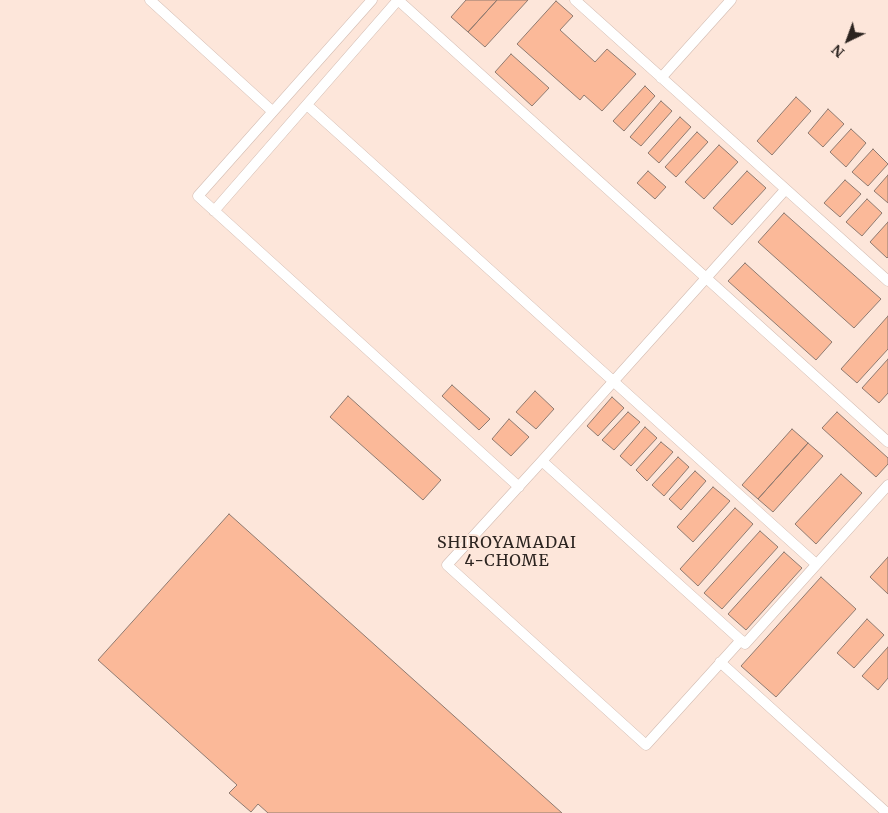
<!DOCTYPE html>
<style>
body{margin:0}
#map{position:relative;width:888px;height:813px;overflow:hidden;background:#fde6da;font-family:Merriweather,serif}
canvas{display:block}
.north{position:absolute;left:823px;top:15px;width:50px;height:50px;-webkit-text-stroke:4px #fde6da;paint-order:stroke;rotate:222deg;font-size:14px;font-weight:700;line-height:20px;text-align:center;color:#2c2420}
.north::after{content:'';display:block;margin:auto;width:18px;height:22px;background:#2c2420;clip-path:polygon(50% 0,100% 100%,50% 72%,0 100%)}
</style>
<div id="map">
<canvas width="888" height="813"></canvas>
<div class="north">N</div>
</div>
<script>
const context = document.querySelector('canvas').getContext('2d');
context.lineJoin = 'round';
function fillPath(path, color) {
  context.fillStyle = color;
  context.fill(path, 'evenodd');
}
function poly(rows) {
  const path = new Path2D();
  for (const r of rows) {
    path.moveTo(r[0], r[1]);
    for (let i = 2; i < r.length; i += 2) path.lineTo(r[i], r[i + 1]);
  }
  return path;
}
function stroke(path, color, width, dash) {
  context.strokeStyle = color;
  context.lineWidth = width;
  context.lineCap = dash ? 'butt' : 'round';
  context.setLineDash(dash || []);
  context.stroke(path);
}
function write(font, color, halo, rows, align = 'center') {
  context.font = font + ' Merriweather,serif';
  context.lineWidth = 4;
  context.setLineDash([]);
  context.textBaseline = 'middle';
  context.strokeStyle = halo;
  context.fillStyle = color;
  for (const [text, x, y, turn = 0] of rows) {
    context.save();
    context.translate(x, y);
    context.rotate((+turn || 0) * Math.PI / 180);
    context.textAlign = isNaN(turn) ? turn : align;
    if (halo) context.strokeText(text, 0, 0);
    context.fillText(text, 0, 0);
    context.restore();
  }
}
const building = poly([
 [466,0,497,0,468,32,451,17,466,0],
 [497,0,528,0,485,47,468,32,497,0],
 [556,1,573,16,560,30,595,62,607,49,636,74,602,111,584,95,580,100,517,44,556,1],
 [511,54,549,88,532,106,495,72,511,54],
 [645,86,655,96,624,131,613,121,645,86],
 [796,97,811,111,772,155,757,141,796,97],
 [661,101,672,111,641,146,630,137,661,101],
 [828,109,844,124,823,147,808,133,828,109],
 [680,117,691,127,659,163,648,153,680,117],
 [851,129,866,143,846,167,830,152,851,129],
 [697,132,708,142,676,177,665,167,697,132],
 [719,145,738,162,704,199,685,182,719,145],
 [873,149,888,164,868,186,852,172,873,149],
 [648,171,666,187,655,199,637,183,648,171],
 [747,171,766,188,732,225,713,208,747,171],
 [888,175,888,203,874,191,888,175],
 [845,180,861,194,840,217,824,203,845,180],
 [867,199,882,213,862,236,846,222,867,199],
 [784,213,881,299,854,328,758,242,784,213],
 [888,222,888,257,887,258,870,242,888,222],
 [745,263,832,342,816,360,728,281,745,263],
 [888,316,888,349,857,383,841,369,888,316],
 [888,359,888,393,879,403,862,388,888,359],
 [452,385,490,419,479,430,442,396,452,385],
 [535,391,554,409,536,429,516,412,535,391],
 [348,396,441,480,423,500,330,417,348,396],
 [612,397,624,408,598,436,587,426,612,397],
 [628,412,640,422,614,450,602,440,628,412],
 [837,412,888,458,888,464,876,477,822,428,837,412],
 [509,419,529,437,511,456,492,439,509,419],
 [645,427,657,438,631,466,620,456,645,427],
 [792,429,808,443,758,499,742,485,792,429],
 [661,442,673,452,647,481,636,470,661,442],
 [808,443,823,456,773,512,758,499,808,443],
 [678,457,689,467,664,496,652,485,678,457],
 [695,471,706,481,681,510,669,499,695,471],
 [841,474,862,493,816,544,795,524,841,474],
 [713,487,730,501,693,542,677,527,713,487],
 [735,508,753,524,698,586,680,569,735,508],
 [229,514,562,813,268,813,258,804,251,812,229,793,237,785,98,660,229,514],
 [760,531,778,547,722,609,704,593,760,531],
 [784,552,802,568,746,630,728,614,784,552],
 [888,557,888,594,870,577,888,557],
 [821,577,856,609,776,697,741,666,821,577],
 [867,619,884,635,854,668,837,653,867,619],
 [888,647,888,678,878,690,862,676,888,647]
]);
const lane = poly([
 [150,0,272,111],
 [372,0,198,196,519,487],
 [575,0,888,281],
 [661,78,731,0],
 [307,105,816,564],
 [214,211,398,0,888,442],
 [542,461,745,644,888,485],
 [741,640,646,745,447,565,542,461,785,190],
 [720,662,887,813]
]);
const neighbourhoodNames = [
 ["SHIROYAMADAI",507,543],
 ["4-CHOME",507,561]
];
fillPath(building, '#fbb999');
stroke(building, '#8f7a70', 1);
stroke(lane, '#d2bbb1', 11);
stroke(lane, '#fff', 10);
context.letterSpacing = '1px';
write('16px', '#2c2420', '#fde6da', neighbourhoodNames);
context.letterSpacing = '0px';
</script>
